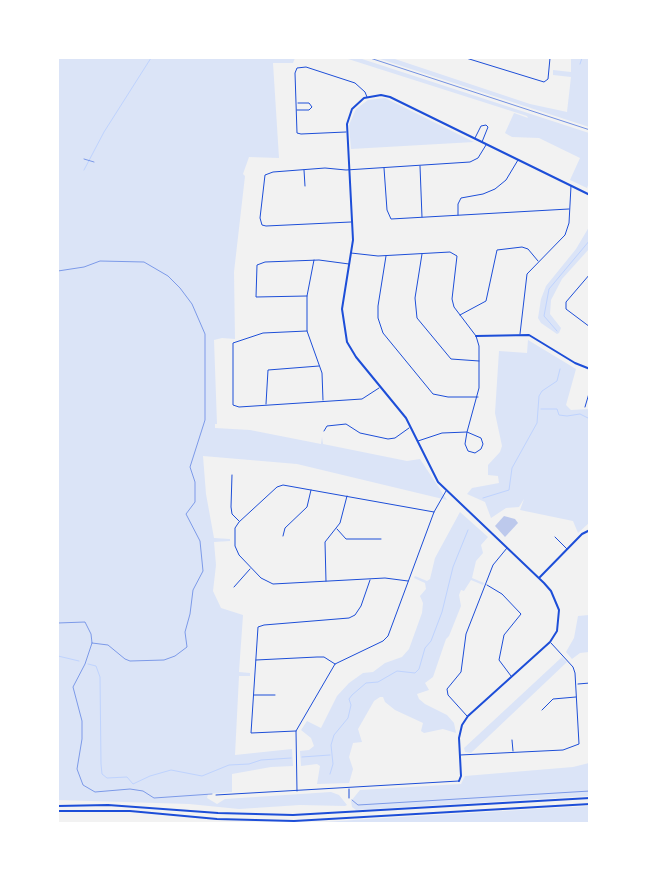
<!DOCTYPE html>
<style>
body{margin:0}
#map{position:relative;width:647px;height:881px;overflow:hidden;background:#f2f2f2;font-family:Manrope,sans-serif}
canvas{display:block}
.frame{position:absolute;inset:0;border:59px solid #fff;pointer-events:none}
</style>
<div id="map">
<canvas width="647" height="881"></canvas>
<div class="frame"></div>
</div>
<script>
const context = document.querySelector('canvas').getContext('2d');
context.lineJoin = 'round';
function fillPath(path, color) {
  context.fillStyle = color;
  context.fill(path, 'evenodd');
}
function poly(rows) {
  const path = new Path2D();
  for (const r of rows) {
    path.moveTo(r[0], r[1]);
    for (let i = 2; i < r.length; i += 2) path.lineTo(r[i], r[i + 1]);
  }
  return path;
}
function stroke(path, color, width, dash) {
  context.strokeStyle = color;
  context.lineWidth = width;
  context.lineCap = dash ? 'butt' : 'round';
  context.setLineDash(dash || []);
  context.stroke(path);
}
const green = poly([
 [58,58,295,58,293,63,273,63,279,158,249,157,243,174,245,176,234,272,235,339,222,338,214,340,217,424,215,424,215,428,250,430,321,444,322,437,323,444,407,461,420,459,447,500,297,464,203,456,206,494,214,538,230,539,230,541,214,542,216,565,213,591,221,608,243,615,239,672,250,673,250,676,239,676,235,755,292,749,293,766,271,767,232,774,232,792,208,794,207,798,217,804,225,799,331,792,339,795,347,805,345,806,300,805,239,809,189,804,58,800],
 [345,58,359,58,589,133,589,182,587,188,570,180,580,158,539,138,512,137,505,133,514,113,528,118,527,116],
 [377,58,396,58,395,59,530,104,567,112,571,77,553,75,553,70,571,72,571,58,589,58,589,127],
 [385,98,474,142,351,149,349,125,356,109,368,100],
 [589,227,589,249,562,279,551,300,550,314,561,328,559,333,557,334,541,323,538,318,541,299,546,286,576,249],
 [528,340,576,369,566,405,571,410,589,409,589,523,578,533,573,521,520,510,524,499,519,507,506,508,491,518,485,502,467,494,472,488,499,483,498,476,488,475,488,465,500,452,502,446,495,413,499,351,527,353],
 [460,512,488,537,481,545,483,553,476,561,472,578,484,583,483,585,471,580,464,591,461,590,459,595,461,606,449,636,446,639,433,677,425,683,429,690,417,694,419,699,425,704,447,715,454,723,456,733,443,729,424,733,421,731,423,723,395,710,385,702,383,697,380,697,374,701,358,729,362,742,353,743,349,757,353,769,349,783,317,784,320,766,317,764,301,766,300,751,309,750,314,746,311,738,301,730,307,721,321,728,337,696,349,683,363,673,373,672,385,663,402,657,409,649,422,613,423,603,420,596,426,589,425,583,414,578,415,576,427,581,430,579,435,558],
 [589,615,589,652,580,653,572,659,566,652,574,638,578,616],
 [562,657,567,662,471,753,465,752,464,748],
 [589,763,589,796,356,810,352,807,351,801,360,790,461,784,465,776,573,767],
 [589,806,589,823,310,823,368,819]
]);
const stream = poly([
 [580,64,582,58],
 [84,170,104,132,151,58],
 [557,331,544,316,549,289,590,240],
 [541,409,557,409,559,415,567,416,580,414,590,419],
 [483,498,509,490,512,468,537,423,539,396,542,391,557,381,560,369],
 [58,656,79,661],
 [88,664,96,666,100,677,101,764,102,774,107,778,127,777,133,784,150,776,171,770,202,776,229,765,249,764,261,760,291,758],
 [302,757,330,755],
 [330,774,333,764,331,745,334,735,348,718,351,705,349,699,352,695,366,683,378,682,397,671,415,673,419,669,425,648,431,641,442,612,453,567,468,530]
]);
const building = poly([
 [504,516,515,519,518,523,505,537,495,526]
]);
const path = poly([
 [84,159,94,162],
 [58,271,84,267,100,261,144,262,168,276,180,288,192,304,205,334,205,420,190,467,195,482,195,502,186,514,200,541,203,571,193,590,190,614,185,632,187,647,175,656,164,660,130,661,125,659,108,645,92,643],
 [58,623,85,622,91,634,92,643,85,664,73,687,82,721,82,739,77,769,83,785,95,792,130,789,143,791,154,798,212,794],
 [352,800,358,805,590,791]
]);
const minor = poly([
 [466,58,544,82,548,79,550,58],
 [297,110,309,110,312,107,309,103,298,103],
 [346,132,301,134,297,133,295,73,297,68,306,67,355,83,365,92,367,97],
 [475,138,481,126,486,125,488,127,482,142],
 [420,166,422,217],
 [384,168,387,210,391,219,569,209],
 [304,170,305,186],
 [458,215,458,204,461,198,483,194,495,189,506,180,518,160],
 [351,222,266,226,262,225,260,218,265,175,273,172,325,168,346,170,470,162,478,158,486,145],
 [351,253,378,256,450,252,457,256,452,299,454,307,476,336,479,346,479,388,467,432,465,444,468,451,475,453,481,449,483,444,481,438,467,432,442,433,418,441],
 [422,254,415,298,417,318,451,359,479,361],
 [386,256,378,306,378,318,383,333,433,394,448,397,478,397],
 [314,260,307,296,307,331,322,373,323,400],
 [590,274,566,302,566,309,590,327],
 [307,296,256,297,257,265,265,262,319,260,349,264],
 [460,315,486,301,497,250,522,247,528,249,538,261],
 [307,331,263,333,233,343,233,405,239,407,362,399,379,388],
 [520,334,527,274,565,235,569,223,571,186],
 [266,404,268,370,319,366],
 [585,407,590,390],
 [324,431,327,426,346,424,360,433,388,439,395,438,409,428],
 [232,475,231,507,232,514,239,521],
 [337,529,346,539,381,539],
 [283,536,285,528,307,507,311,490],
 [555,537,567,549],
 [326,581,325,542,340,523,347,496],
 [408,581,385,578,273,584,261,578,239,555,235,546,235,528,239,522,277,487,283,485,434,512],
 [487,585,502,594,521,614,504,635,499,660,511,676],
 [234,587,250,569],
 [256,660,317,657,324,657,335,664],
 [578,684,590,683],
 [254,695,275,695],
 [542,710,553,699,576,697],
 [467,716,448,695,447,689,461,672,466,634,493,565,507,548],
 [296,731,251,733,258,627,264,625,349,618,355,615,361,606,370,580],
 [512,740,513,751],
 [460,755,563,750,579,744,575,673,573,667,551,643],
 [297,791,296,731,335,664,383,641,388,636,434,512,446,491],
 [216,795,459,781],
 [349,798,349,789]
]);
const tertiary = poly([
 [476,336,529,335,575,363,590,369],
 [539,578,582,534,590,530],
 [459,781,461,776,459,738,462,725,468,716,550,642,557,631,559,610,551,591,544,583,438,482,406,418,356,357,347,342,342,309,353,240,347,124,352,109,364,98,381,95,390,97,590,195]
]);
const primary = poly([
 [58,806,108,805,218,813,293,815,590,798],
 [58,811,130,811,217,819,294,821,590,804]
]);
const rail = poly([
 [370,58,590,130]
]);
fillPath(green, '#dbe4f7');
stroke(stream, '#bfd3fe', 1);
fillPath(building, '#bdc9ec');
stroke(path, '#1d4ed8', 0.5);
stroke(minor, '#1d4ed8', 1);
stroke(tertiary, '#1d4ed8', 2);
stroke(primary, '#1d4ed8', 2);
stroke(rail, '#7290e2', 1);
</script>
